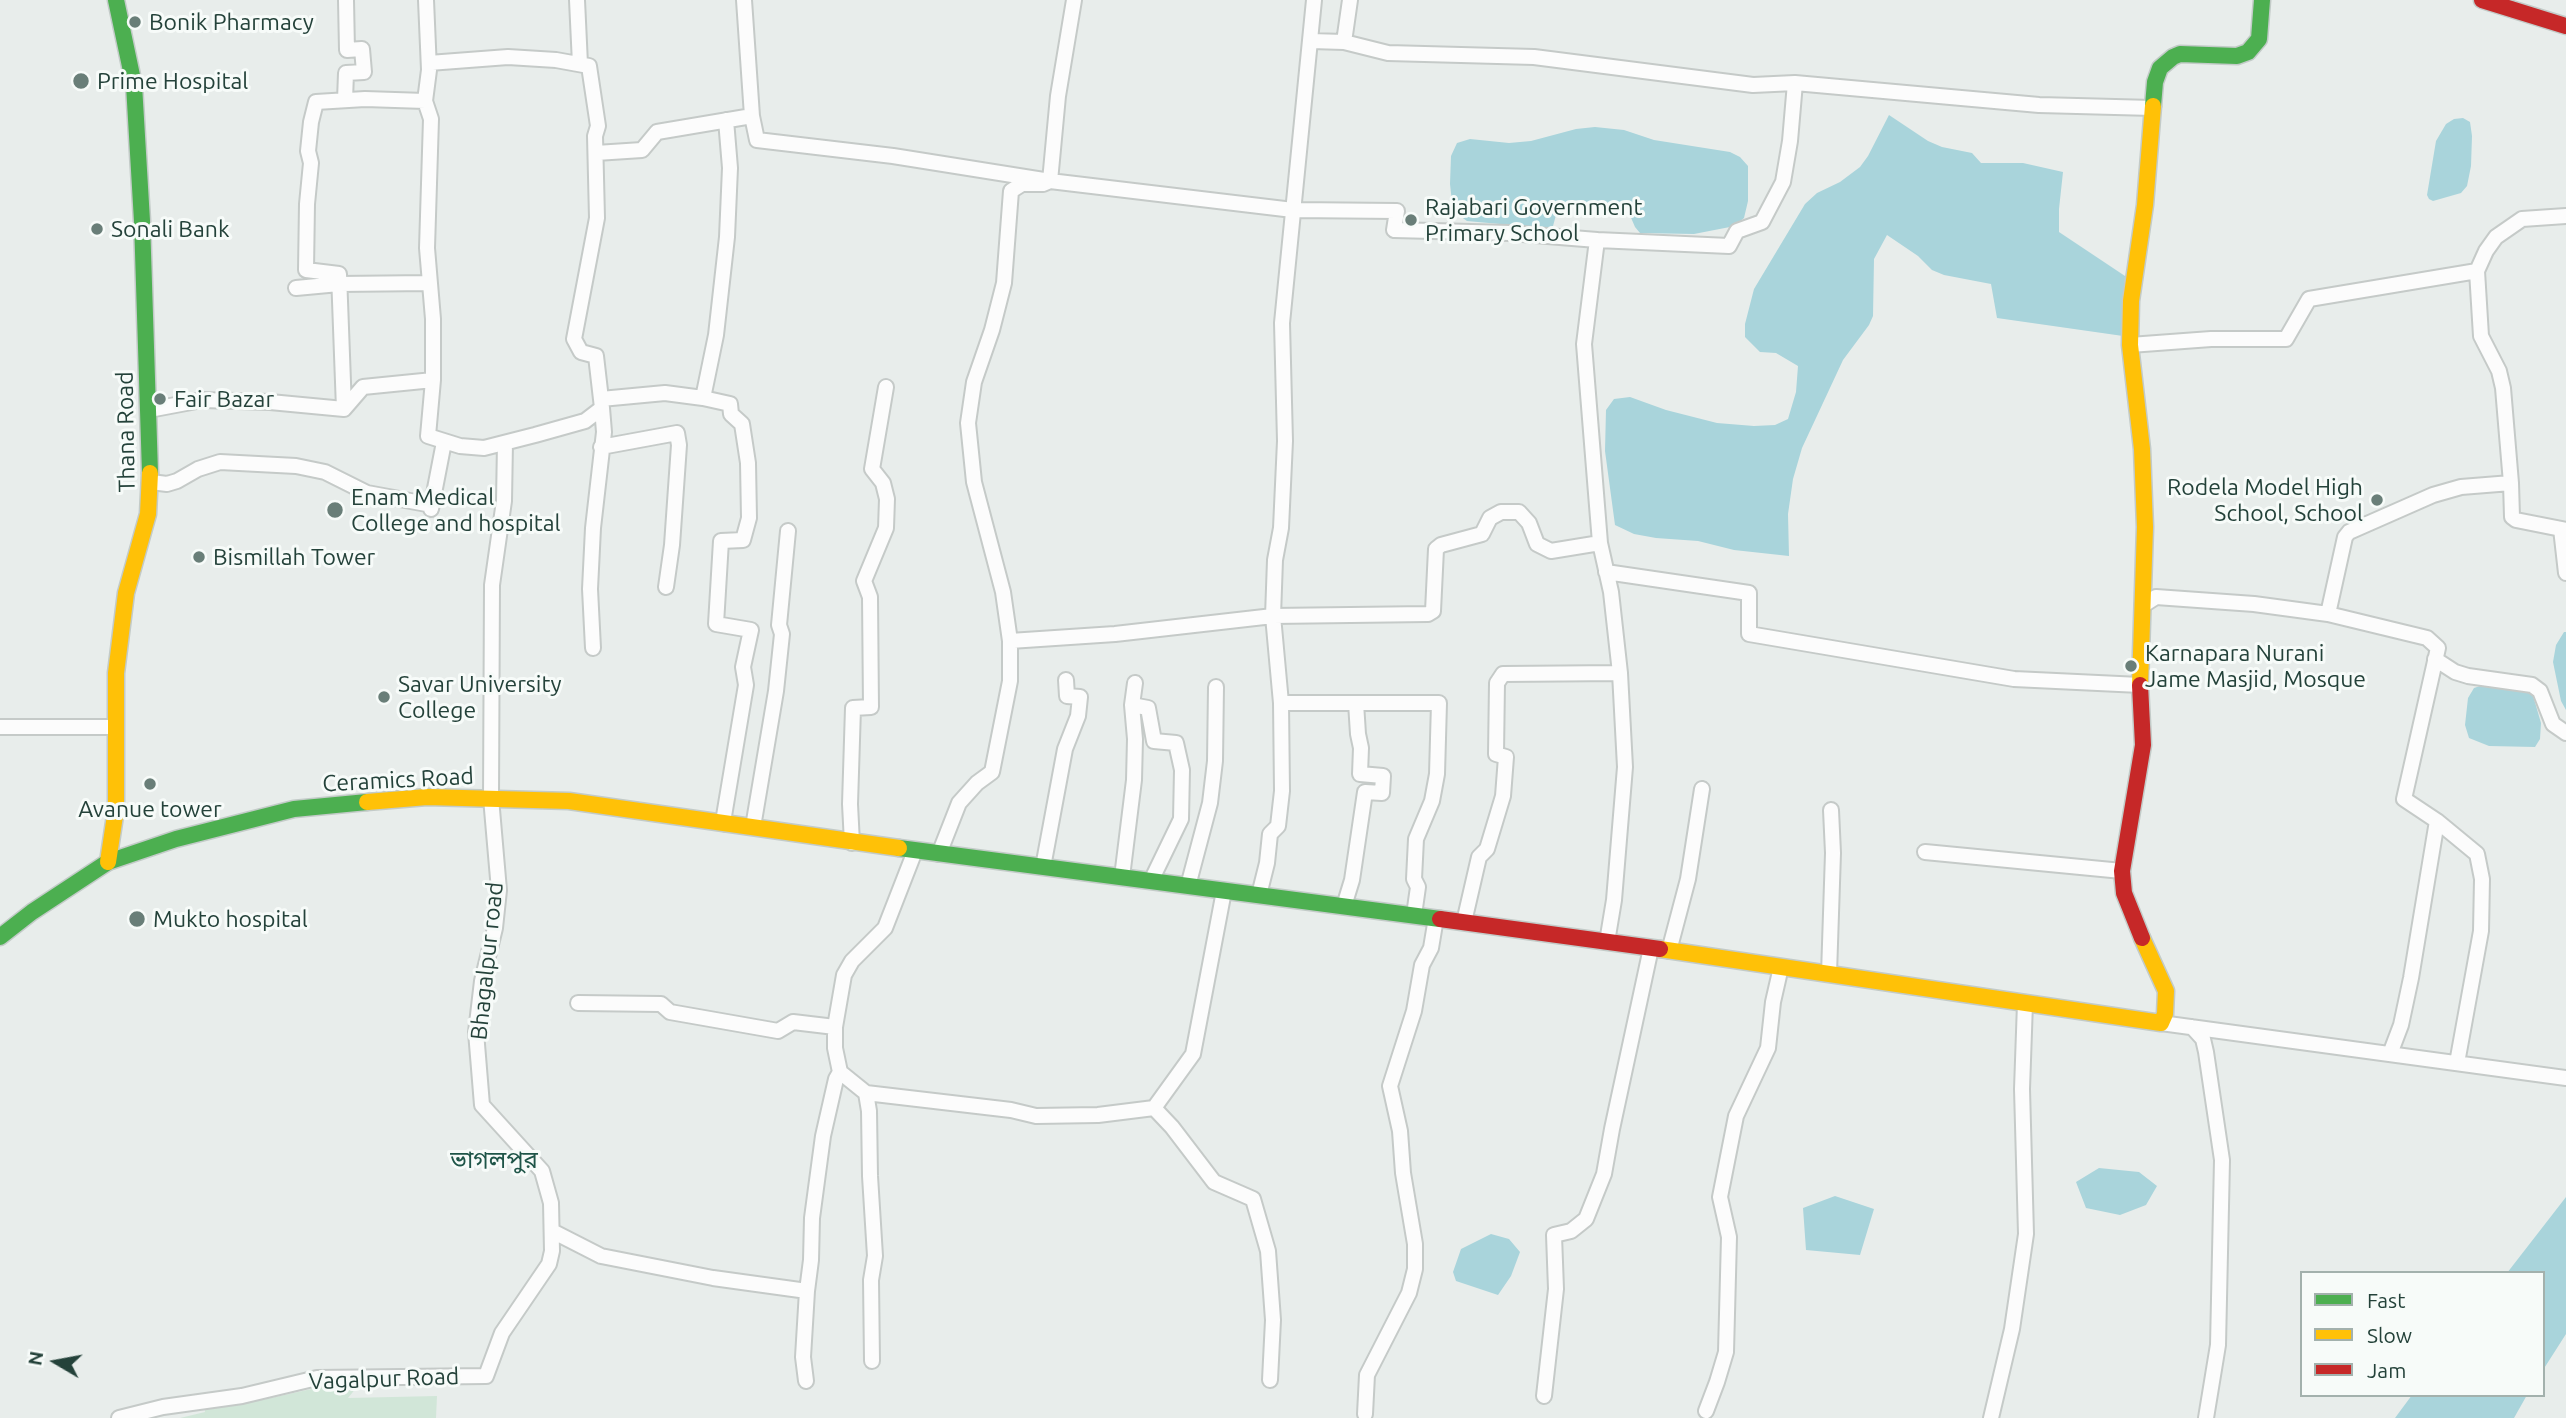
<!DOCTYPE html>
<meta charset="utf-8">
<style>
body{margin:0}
#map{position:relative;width:2566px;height:1418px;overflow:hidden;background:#e8edeb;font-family:Ubuntu,sans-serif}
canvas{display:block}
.legend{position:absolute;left:2300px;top:1271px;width:245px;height:126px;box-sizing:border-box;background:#f7fbf9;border:2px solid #a3b1ad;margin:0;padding:9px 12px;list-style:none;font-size:21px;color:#24423a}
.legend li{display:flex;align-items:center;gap:14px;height:35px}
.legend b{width:35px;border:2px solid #a3b1ad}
.north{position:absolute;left:21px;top:1327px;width:70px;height:70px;-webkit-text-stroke:5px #f7fbf9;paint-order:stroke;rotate:280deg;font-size:19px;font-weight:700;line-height:28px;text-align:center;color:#24423a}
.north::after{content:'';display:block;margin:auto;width:24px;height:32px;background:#24423a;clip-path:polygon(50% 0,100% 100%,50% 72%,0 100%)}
</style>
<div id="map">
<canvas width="2566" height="1418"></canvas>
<ul class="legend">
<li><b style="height:9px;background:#4caf50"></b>Fast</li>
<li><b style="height:9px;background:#ffc107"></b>Slow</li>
<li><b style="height:9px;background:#c62828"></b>Jam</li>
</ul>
<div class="north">N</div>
</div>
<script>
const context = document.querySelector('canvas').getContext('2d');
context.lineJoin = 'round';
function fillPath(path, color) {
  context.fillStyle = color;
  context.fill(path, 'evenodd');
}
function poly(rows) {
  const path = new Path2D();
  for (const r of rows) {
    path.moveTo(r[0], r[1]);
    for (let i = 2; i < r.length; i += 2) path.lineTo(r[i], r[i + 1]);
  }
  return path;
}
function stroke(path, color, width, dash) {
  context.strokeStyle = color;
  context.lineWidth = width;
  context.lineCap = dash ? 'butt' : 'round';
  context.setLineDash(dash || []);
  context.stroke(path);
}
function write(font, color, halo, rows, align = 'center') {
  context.font = font + ' Ubuntu,"Noto Sans Bengali",sans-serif';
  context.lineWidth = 6;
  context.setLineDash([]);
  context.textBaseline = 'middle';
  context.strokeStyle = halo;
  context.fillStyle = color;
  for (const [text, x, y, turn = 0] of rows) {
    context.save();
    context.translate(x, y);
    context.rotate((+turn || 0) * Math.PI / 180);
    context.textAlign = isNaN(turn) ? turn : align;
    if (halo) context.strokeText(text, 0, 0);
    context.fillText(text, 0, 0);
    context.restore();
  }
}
const green = poly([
 [365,1377,348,1398,437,1396,436,1418,180,1418,205,1412,204,1401,262,1400]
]);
const water = poly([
 [1889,115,1928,141,1942,147,1972,153,1981,163,2023,163,2063,172,2059,209,2059,232,2125,276,2123,336,1997,318,1991,284,1944,275,1932,270,1918,256,1887,235,1874,259,1873,316,1869,325,1843,360,1802,448,1793,479,1788,514,1789,556,1734,550,1698,541,1656,538,1634,534,1615,525,1605,451,1606,410,1614,399,1630,397,1666,410,1717,423,1754,426,1775,425,1788,419,1796,392,1798,366,1776,353,1760,352,1745,337,1745,324,1754,289,1805,204,1817,193,1840,182,1860,167,1868,156],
 [2463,118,2470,122,2472,136,2471,166,2467,186,2461,193,2433,201,2429,199,2427,195,2436,141,2446,124,2454,119],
 [1595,127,1624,130,1654,140,1730,152,1740,157,1748,166,1748,201,1744,218,1735,226,1694,234,1640,233,1635,227,1629,213,1599,209,1579,202,1559,204,1553,226,1543,228,1467,221,1453,211,1450,184,1451,156,1457,143,1470,139,1509,143,1531,141,1576,129],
 [2564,632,2566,632,2566,710,2561,701,2553,662,2556,645],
 [2486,684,2532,692,2541,723,2540,739,2535,747,2489,746,2469,738,2465,725,2468,698,2474,688],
 [2099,1168,2139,1172,2157,1186,2146,1205,2120,1215,2086,1208,2076,1182],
 [1835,1196,1874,1209,1860,1255,1806,1250,1803,1208],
 [2566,1197,2566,1334,2543,1370,2543,1273,2507,1273],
 [1491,1234,1509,1239,1520,1252,1511,1276,1498,1295,1456,1281,1453,1272,1461,1249],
 [2412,1395,2527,1395,2514,1418,2395,1418]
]);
const street = poly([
 [577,0,580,64],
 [1350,0,1344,42,1388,53,1534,57,1753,85,1795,83,2039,105,2153,108],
 [1311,41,1344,42],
 [429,63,508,57,556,60,589,66,598,126,595,136,597,218,574,339,581,352,596,356,602,408,585,421,535,435,484,448,460,446,428,436,433,380],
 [345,100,346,73,364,72,362,49,347,50,346,0],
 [752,116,757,140,893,156,1050,181,1293,210,1397,211,1394,230,1510,233,1597,240,1729,246,1737,231,1762,222,1783,182,1790,141,1795,83],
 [596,153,642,150,657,132,752,116,744,0],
 [1597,240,1584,344,1600,543,1611,592,1620,673,1625,767,1614,900,1607,942],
 [2477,271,2481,336,2499,371,2503,388,2511,483],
 [296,288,339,284,429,283],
 [2130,345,2211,339,2286,339,2309,299,2477,271,2486,251,2496,237,2522,219,2566,216],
 [703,398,716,335,727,237,730,168,726,120],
 [601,399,665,393,703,398,730,404,731,414,742,424,748,463,749,518,743,540,721,541,716,624,751,630,743,667,746,685,724,816,726,824],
 [344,409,363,387,433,380,433,319,427,248,431,119,425,101],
 [149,410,202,400,270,402,344,409,339,274,306,270,307,204,311,163,308,151,311,122,316,102,365,99,425,101,429,70,426,0],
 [601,447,677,433,679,445,672,545,666,587],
 [151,482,167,484,177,481,198,469,220,462,296,466,325,472,367,493,432,505],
 [431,509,444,442],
 [2561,529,2566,573],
 [1606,572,1749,593,1749,634,2014,679,2140,685],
 [2142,606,2156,597,2254,604,2328,614,2427,638,2438,648,2404,799,2437,821,2477,854,2482,879,2481,931,2457,1063],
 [2328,614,2345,537,2349,532,2433,495,2461,487,2511,483,2512,517,2516,520,2566,530],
 [1010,641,1115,634,1273,616,1275,560,1281,528,1285,441,1282,323,1314,0],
 [593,648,590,589,593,528,604,432,602,408],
 [2435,659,2455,672,2468,676,2532,685,2540,691,2553,724,2566,733],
 [1281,703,1356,703,1358,734,1361,748,1360,774,1383,776,1382,793,1365,792,1352,880,1344,906],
 [1356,703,1439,703,1437,774,1432,801,1416,839,1414,879,1418,887,1414,915],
 [1132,705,1148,708,1154,741,1176,743,1182,770,1181,819,1151,881],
 [0,727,115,727],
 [753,827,776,691,782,634,779,625,788,531],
 [852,843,850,804,853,708,871,707,870,597,864,581,886,528,887,499,883,483,872,469,886,387],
 [1925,852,2122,871],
 [939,854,959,803,977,783,992,772,1010,681,1010,641,1003,592,974,482,968,423,974,382,992,330,1004,283,1011,191,1022,184,1043,184,1050,181,1058,96,1074,0],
 [1043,867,1065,749,1078,716,1080,697,1067,696,1066,680],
 [1122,877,1134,780,1135,739,1132,705,1135,683],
 [1188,886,1210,803,1215,761,1216,687],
 [1259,895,1267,863,1270,834,1278,826,1282,791,1281,703,1273,616,1428,614,1433,611,1436,549,1441,545,1482,534,1490,518,1501,512,1519,512,1529,523,1537,544,1551,551,1600,543],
 [1464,922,1479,857,1487,849,1503,796,1506,757,1496,754,1497,683,1503,674,1620,673],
 [1669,951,1688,879,1702,789],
 [1829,974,1833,853,1831,810],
 [578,1003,661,1004,670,1012,778,1031,793,1022,835,1027],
 [2161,1023,2566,1078],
 [2192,1027,2203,1039,2206,1052,2222,1160,2218,1345,2206,1418],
 [2390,1054,2401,1025,2411,978,2437,821],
 [840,1072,866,1093,869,1111,870,1176,875,1256,871,1280,872,1361],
 [866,1093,1011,1110,1036,1116,1098,1115,1154,1108,1193,1054,1224,891],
 [1154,1108,1172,1127,1214,1182,1253,1199,1268,1251,1273,1320,1270,1380],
 [552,1231,601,1256,713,1278,807,1291,803,1357,806,1381],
 [807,1291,811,1260,812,1218,823,1136,836,1079,840,1072,835,1048,835,1027,844,975,852,961,885,928,915,851],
 [1544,1396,1556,1289,1554,1235,1571,1231,1586,1219,1604,1174,1612,1129,1651,948],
 [1706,1411,1717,1382,1726,1352,1729,1237,1720,1197,1736,1116,1768,1048,1773,1002,1781,967],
 [1365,1414,1367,1375,1409,1293,1415,1269,1415,1244,1403,1173,1400,1131,1390,1086,1414,1011,1422,965,1431,948,1436,918],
 [119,1418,163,1407,242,1396,317,1378,486,1376,502,1333,549,1264,552,1251,551,1203,542,1171,482,1105,476,1032,482,981,495,928,499,890,491,798,492,585,504,501,505,443],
 [1991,1418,2012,1329,2026,1234,2022,1089,2025,1003]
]);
const fast = poly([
 [116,0,134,85,142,221,150,473],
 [2153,106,2155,82,2160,68,2173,57,2180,54,2237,56,2248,52,2259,39,2262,0],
 [899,848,1440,919],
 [0,937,32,912,108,862,176,839,294,809,367,802]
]);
const slow = poly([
 [2140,685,2145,527,2142,449,2130,345,2131,301,2145,205,2153,106],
 [367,802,427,797,569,801,899,848],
 [108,862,116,809,116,673,126,593,148,514,150,473],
 [1660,949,2161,1023,2165,1014,2166,991,2142,938]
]);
const jam = poly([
 [2482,0,2566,26],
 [2140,685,2143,745,2122,871,2124,893,2142,938],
 [1440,919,1660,949]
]);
const markers = [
 [135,22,7,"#697e78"],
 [81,81,9,"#697e78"],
 [1411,220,7,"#697e78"],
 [97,229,7,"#697e78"],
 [160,399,7,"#697e78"],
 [2377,500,7,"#697e78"],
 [335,510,9,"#697e78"],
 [199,557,7,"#697e78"],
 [2131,666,7,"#697e78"],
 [384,697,7,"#697e78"],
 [150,784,7,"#697e78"],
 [137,919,9,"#697e78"]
];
const poiNames = [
 ["Bonik Pharmacy",149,22],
 ["Prime Hospital",97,81],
 ["Rajabari Government",1425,207],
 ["Primary School",1425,233],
 ["Sonali Bank",111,229],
 ["Fair Bazar",174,399],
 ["Rodela Model High",2363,487,"right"],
 ["School, School",2363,513,"right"],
 ["Enam Medical",351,497],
 ["College and hospital",351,523],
 ["Bismillah Tower",213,557],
 ["Karnapara Nurani",2145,653],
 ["Jame Masjid, Mosque",2145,679],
 ["Savar University",398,684],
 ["College",398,710],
 ["Avanue tower",150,809,"center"],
 ["Mukto hospital",153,919]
];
const streetNames = [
 ["Thana Road",126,432,-91],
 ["Ceramics Road",398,780,-3],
 ["Bhagalpur road",487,961,-84],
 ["Vagalpur Road",384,1379,-2]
];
const neighbourhoodNames = [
 ["ভাগলপুর",494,1160]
];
fillPath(green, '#d1e6d8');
fillPath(water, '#a9d4db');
stroke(street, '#c5cac8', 18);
stroke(fast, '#c3cbc8', 19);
stroke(slow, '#c3cbc8', 19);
stroke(jam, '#c3cbc8', 19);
stroke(street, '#fcfcfc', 14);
stroke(fast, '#4caf50', 16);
stroke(slow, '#ffc107', 16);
stroke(jam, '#c62828', 16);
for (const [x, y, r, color] of markers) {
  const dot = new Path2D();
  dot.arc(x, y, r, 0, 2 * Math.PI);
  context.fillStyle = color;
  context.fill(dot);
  stroke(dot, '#f7fbf9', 2.5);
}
write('23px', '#24423a', '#f7fbf9', poiNames, 'left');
write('23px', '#24423a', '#f7fbf9', streetNames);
write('24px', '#1f5548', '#f7fbf9', neighbourhoodNames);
</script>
